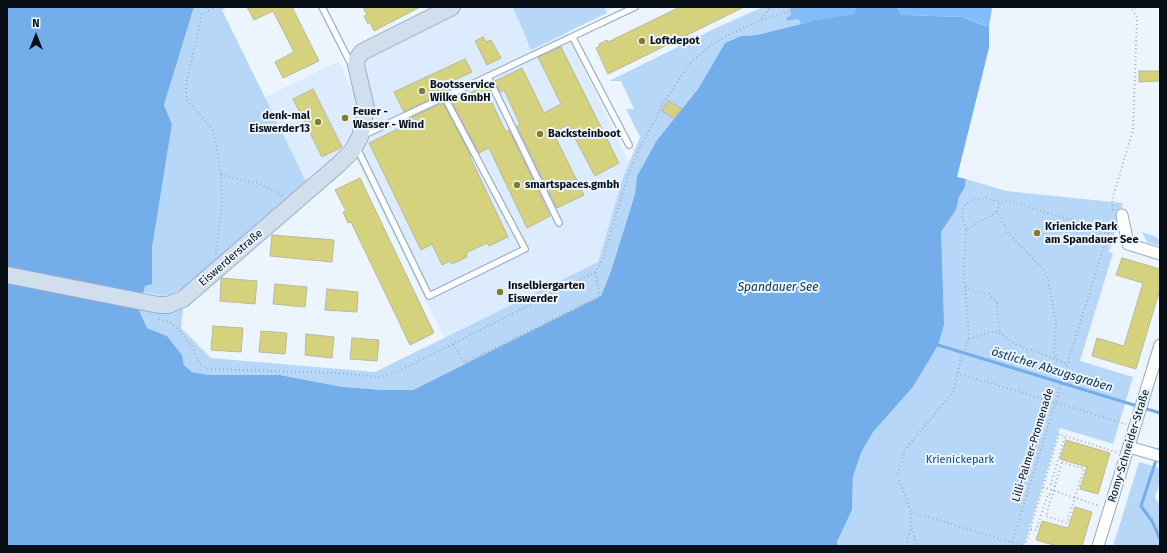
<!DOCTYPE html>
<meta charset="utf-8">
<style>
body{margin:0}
#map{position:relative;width:1167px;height:553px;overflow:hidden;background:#ecf5fe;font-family:"Fira Sans",sans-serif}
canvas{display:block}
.frame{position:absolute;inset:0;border:8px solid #080f17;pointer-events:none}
.north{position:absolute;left:16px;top:16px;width:40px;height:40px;-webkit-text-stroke:3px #ecf5fe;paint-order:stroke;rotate:0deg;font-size:11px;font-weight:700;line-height:16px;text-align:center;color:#080f17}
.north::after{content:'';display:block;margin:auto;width:14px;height:18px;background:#080f17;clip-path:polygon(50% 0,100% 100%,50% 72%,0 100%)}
</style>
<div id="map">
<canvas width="1167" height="553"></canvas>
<div class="frame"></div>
<div class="north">N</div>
</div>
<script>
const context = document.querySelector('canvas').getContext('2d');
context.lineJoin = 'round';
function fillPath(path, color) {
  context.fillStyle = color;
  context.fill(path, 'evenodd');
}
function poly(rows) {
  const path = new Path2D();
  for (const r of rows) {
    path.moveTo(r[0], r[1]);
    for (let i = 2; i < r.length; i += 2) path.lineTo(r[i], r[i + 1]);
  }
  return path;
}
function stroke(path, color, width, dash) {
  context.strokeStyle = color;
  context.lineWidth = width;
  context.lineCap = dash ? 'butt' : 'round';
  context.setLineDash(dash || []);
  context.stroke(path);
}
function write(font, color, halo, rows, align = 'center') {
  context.font = font + ' "Fira Sans",sans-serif';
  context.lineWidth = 4;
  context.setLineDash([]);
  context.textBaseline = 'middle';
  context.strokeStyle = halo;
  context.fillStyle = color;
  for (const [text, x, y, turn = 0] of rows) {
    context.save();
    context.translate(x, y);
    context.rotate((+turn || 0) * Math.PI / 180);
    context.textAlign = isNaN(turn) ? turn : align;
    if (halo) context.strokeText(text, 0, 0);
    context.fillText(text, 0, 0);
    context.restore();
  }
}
const built = poly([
 [466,7,615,7,566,31,629,163,598,262,444,338,356,158,367,139,372,118,372,104,362,70,366,56],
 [339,61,356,99,355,124,350,136,343,148,306,181,265,97]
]);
const green = poly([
 [194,7,227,7,222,10,306,181,182,289,171,295,163,296,143,292,145,285,152,283,152,248,172,124,164,105],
 [513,7,604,7,607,13,531,50],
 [763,7,856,7,854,14,817,20,757,35,741,36,725,43,698,89,657,140,637,176,635,194,612,268,601,296,413,390,384,390,343,387,281,375,209,375,192,372,184,365,182,355,167,336,147,328,139,310,167,312,183,308,181,328,211,358,375,372,598,262,624,175,640,137,626,109,634,109,621,81,609,81,718,27],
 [966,179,1006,191,1123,203,1109,252,1113,253,1080,361,1133,377,1113,444,1060,428,1024,546,837,546,837,542,852,510,853,477,861,453,873,432,913,387,926,364,941,232,956,210,959,197,965,187],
 [1142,232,1157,237,1157,239,1160,239,1160,246,1147,242],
 [1139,462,1160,468,1160,481,1155,497,1160,506,1160,546,1113,546]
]);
const forest = poly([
 [790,7,856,7,854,14,801,24,800,21,797,19,787,21,786,18,791,15],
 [897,7,971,7,992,8,989,27,962,17,906,15,900,14]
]);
const water = poly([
 [7,7,194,7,164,105,172,124,152,248,152,284,145,286,139,310,147,328,167,336,182,355,184,365,192,372,209,375,280,375,343,387,384,390,413,390,601,296,612,268,635,194,637,176,657,140,698,89,725,43,741,36,757,35,817,20,854,14,856,7,897,7,900,14,906,15,962,17,980,24,989,27,989,48,957,177,966,179,965,187,959,197,956,210,941,232,944,325,938,345,913,387,873,432,861,453,853,477,852,510,837,542,837,546,7,546]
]);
const stream = poly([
 [938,345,1160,413],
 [1160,448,1141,506,1152,521,1160,539]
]);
const building = poly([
 [247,7,292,7,319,61,283,78,275,62,294,52,273,11,254,20,247,7],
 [363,7,420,7,374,31,370,22,368,24,364,16,367,15,363,7],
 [680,7,744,7,608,74,596,48,600,46,599,44,607,40,608,42,680,7],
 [483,37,486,42,491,40,501,58,487,65,475,41,483,37],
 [561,47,619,163,595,176,568,125,553,132,584,195,557,208,517,126,520,124,504,90,500,92,495,81,522,68,544,113,561,104,538,57,561,47],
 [465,59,472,72,448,83,451,89,404,112,394,92,465,59],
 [1139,71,1160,71,1160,80,1158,80,1158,81,1139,82,1139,71],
 [487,85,492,96,489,97,506,132,509,130,550,216,527,228,489,148,479,153,450,99,454,97,455,100,487,85],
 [313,89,342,147,322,157,293,99,313,89],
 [668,101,681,108,674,118,662,111,668,101],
 [443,103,471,156,470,157,508,237,489,246,487,243,466,253,467,257,452,264,450,261,442,265,432,244,421,250,369,143,410,123,408,119,443,103],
 [360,178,434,333,410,345,351,222,348,223,343,212,346,211,335,190,360,178],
 [272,235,334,240,332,262,270,256,272,235],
 [1122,258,1160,269,1160,289,1136,369,1092,356,1097,338,1124,346,1143,283,1116,275,1122,258],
 [221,278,257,281,255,304,220,301,221,278],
 [275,284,307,287,305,307,273,304,275,284],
 [327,289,358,292,357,312,325,310,327,289],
 [213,326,243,328,241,352,211,350,213,326],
 [261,331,287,333,285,354,259,352,261,331],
 [306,334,334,337,332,358,305,355,306,334],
 [352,338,379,340,377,361,350,359,352,338],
 [1066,440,1110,453,1098,494,1080,489,1087,467,1060,459,1066,440],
 [1075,507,1092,512,1082,546,1057,546,1036,540,1042,521,1068,528,1075,507]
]);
const path = poly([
 [1135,8,1137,7],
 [762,19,770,7],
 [221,175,259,184,284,196],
 [1113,210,1112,200,1133,130,1137,18,1132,9],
 [997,212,1000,202,1009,201,1094,227,1117,239],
 [966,229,962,216,964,206,972,200,986,198,1000,202],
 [216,254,222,203,221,175,216,144,212,129,186,99,186,84,202,14,216,7],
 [965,288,989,294,997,303,999,332],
 [159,319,171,323,179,330,192,347,200,364,208,369,338,373,380,377,397,372,595,272,603,259,628,176,638,152,664,102,690,63,712,44,729,35,761,20,794,10,811,7],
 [969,339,989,332,999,332,1015,344,1057,360,1054,351,1056,324,1048,279,1044,270,1009,234,997,212,966,229,964,268,969,339,960,361,954,391,905,450,897,475,911,512,1024,546],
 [453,344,465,363,600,296,595,272],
 [1057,360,1067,364],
 [957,373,1126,424],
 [1062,462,1084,469,1067,523,1046,516,1062,462],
 [1055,486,1051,484,1065,436],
 [1043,487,1100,506],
 [912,528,917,546],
 [1031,529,1036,530,1048,494,1052,495],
 [906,546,911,527,911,512],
 [1011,546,1112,220],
 [1025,546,1059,434,1116,452]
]);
const lane = poly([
 [322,7,352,66],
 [573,38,629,145],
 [488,77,559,223],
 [362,136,635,7],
 [357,148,429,296,525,249,445,98]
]);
const street = poly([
 [1122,215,1128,244,1160,254],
 [1129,447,1160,456],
 [1098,546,1160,345]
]);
const secondary = poly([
 [7,275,159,305,168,305,183,299,339,164,352,151,360,137,366,108,356,65,357,59,362,52,452,7]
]);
const markers = [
 [642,41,4,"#827f27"],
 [422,91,4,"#827f27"],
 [345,118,4,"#827f27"],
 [318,122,4,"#827f27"],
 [540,134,4,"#827f27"],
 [517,185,4,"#827f27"],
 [1037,233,4,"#827f27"],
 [500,292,4,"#827f27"]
];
const poiNames = [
 ["Loftdepot",650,41],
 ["Bootsservice",430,85],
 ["Wilke GmbH",430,98],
 ["Feuer -",353,112],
 ["Wasser - Wind",353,125],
 ["denk-mal",310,116,"right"],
 ["Eiswerder13",310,129,"right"],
 ["Backsteinboot",548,134],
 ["smartspaces.gmbh",525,185],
 ["Krienicke Park",1045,227],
 ["am Spandauer See",1045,240],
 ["Inselbiergarten",508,286],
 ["Eiswerder",508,299]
];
const streetNames = [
 ["Eiswerderstraße",231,258,-41],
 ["Lilli-Palmer-Promenade",1033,445,-73],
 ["Romy-Schneider-Straße",1129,446,-73]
];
const parkNames = [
 ["Krienickepark",960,460]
];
const waterNames = [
 ["Spandauer See",778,288],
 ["östlicher Abzugsgraben",1052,370,17]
];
fillPath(built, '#dcecfe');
fillPath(green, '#b7d7f9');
fillPath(forest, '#82bdfb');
fillPath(water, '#73aeeb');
stroke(stream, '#73aeeb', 3);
fillPath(building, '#d4d27d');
stroke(building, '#b8b89c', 1);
stroke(lane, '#9aaec4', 8);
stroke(street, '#9aaec4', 13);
stroke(secondary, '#9aaec4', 18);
stroke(path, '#a5aeb6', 2, [1, 3]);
stroke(lane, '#fff', 5.5);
stroke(street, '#fff', 11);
stroke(secondary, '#d0deee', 16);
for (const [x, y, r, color] of markers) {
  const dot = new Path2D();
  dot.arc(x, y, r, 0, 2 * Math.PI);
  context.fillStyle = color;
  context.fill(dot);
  stroke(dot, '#ecf5fe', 1.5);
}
write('bold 11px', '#080f17', '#ecf5fe', poiNames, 'left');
write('11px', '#080f17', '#ecf5fe', streetNames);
write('11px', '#094c83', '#ecf5fe', parkNames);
write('italic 12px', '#063259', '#ecf5fe', waterNames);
</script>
